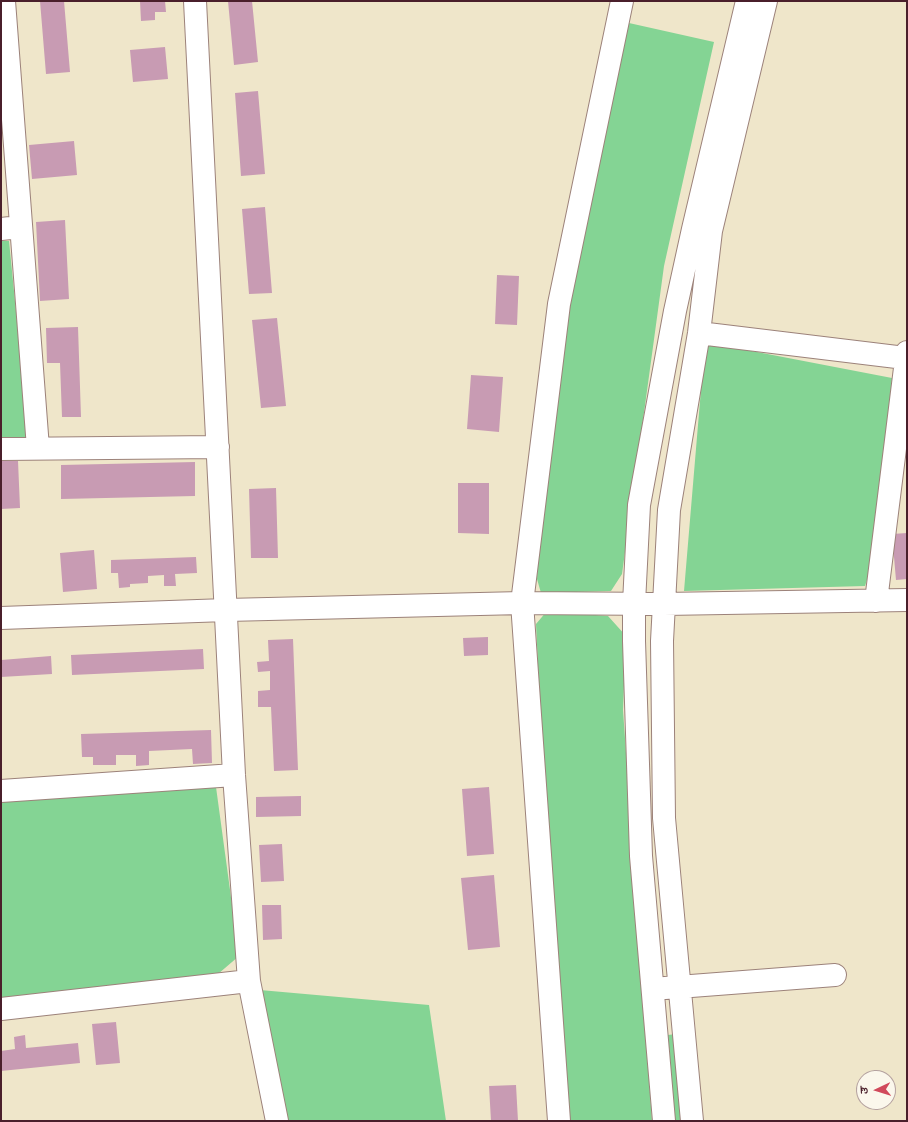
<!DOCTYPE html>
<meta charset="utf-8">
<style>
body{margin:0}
#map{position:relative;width:908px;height:1122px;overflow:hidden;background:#efe6ca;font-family:Kalam,"Playpen Sans Deva",sans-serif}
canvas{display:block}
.frame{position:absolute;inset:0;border:2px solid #4a1f2b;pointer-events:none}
.north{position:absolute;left:856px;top:1070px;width:40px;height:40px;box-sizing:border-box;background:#fbf7ec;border:1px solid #b4a19f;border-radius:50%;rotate:266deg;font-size:11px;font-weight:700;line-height:16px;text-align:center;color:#4a1f2b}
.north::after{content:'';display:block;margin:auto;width:14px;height:18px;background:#d1495b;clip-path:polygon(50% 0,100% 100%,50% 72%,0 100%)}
</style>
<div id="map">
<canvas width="908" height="1122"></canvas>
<div class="frame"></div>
<div class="north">उ</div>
</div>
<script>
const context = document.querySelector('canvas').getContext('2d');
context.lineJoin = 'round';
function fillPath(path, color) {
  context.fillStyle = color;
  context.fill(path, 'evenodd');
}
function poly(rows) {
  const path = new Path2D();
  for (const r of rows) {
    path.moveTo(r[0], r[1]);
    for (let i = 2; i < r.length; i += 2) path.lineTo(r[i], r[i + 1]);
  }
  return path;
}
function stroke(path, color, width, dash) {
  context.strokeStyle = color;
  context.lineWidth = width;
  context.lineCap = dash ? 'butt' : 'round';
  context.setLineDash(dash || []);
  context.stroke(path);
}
const green = poly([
 [620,21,714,42,664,266,622,574,611,591,541,593,537,579,541,468],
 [1,241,9,241,29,442,1,442],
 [705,342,892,378,878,545,865,586,684,591],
 [547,611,608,616,626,636,623,710,652,1121,565,1121,555,1020,536,624],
 [216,787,239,956,218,974,1,1006,1,800],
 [260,990,429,1005,446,1121,287,1121],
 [676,1034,683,1121,675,1121,668,1035]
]);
const building = poly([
 [40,1,64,1,70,72,46,74],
 [140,1,165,1,166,12,155,12,155,20,141,21],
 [228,1,252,1,258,62,234,65],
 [165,47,168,79,133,82,130,50],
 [258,91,265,174,241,176,235,93],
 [74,141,77,175,32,179,29,145],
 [265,207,272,293,249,294,242,209],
 [65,220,69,299,40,301,36,222],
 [497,275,519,276,517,325,495,324],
 [277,318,286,406,261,408,252,320],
 [78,327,81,417,62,417,60,363,47,363,46,328],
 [471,375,503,377,499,432,467,429],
 [1,461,18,461,20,508,1,509],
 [195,462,195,496,61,499,61,465],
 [458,483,489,483,489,534,458,533],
 [276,488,278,558,251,558,249,489],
 [907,533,907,579,896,580,892,534],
 [94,550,97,589,63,592,60,553],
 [196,557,197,573,175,574,176,586,164,586,164,575,148,576,148,583,130,584,130,587,119,588,118,573,111,573,111,560],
 [488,637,488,655,464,656,463,638],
 [293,639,298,770,274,771,271,707,258,707,258,691,270,690,270,671,258,672,257,662,269,661,268,640],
 [203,649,204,669,72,675,71,655],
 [51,656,52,674,1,677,1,660],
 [211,730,212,763,193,764,192,749,149,751,149,765,136,766,136,755,116,755,116,765,93,765,93,757,82,757,81,734],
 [489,787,494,854,467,856,462,789],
 [301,796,301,816,256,817,256,797],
 [282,844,284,881,261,882,259,845],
 [494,875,500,947,468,950,461,878],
 [262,905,281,905,282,939,263,940],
 [116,1022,120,1063,96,1065,92,1024],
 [25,1035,26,1048,78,1043,80,1063,1,1071,1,1051,15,1049,14,1037],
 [516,1085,518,1121,491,1121,489,1086]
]);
const minor = poly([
 [4,1,38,448],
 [195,1,234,775,249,981,277,1121],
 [1,229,20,227],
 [699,333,905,358],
 [1,449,218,447],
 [876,601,907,352],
 [1,618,226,610,522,603,664,604,907,600],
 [1,791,234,775],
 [665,988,835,975],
 [1,1009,249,981],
 [559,1121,522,603,559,304,622,1],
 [664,1121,641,856,634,641,634,603,639,505,675,311,693,229,747,1],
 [692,1121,664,818,662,641,669,510,699,333,711,231,766,1]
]);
fillPath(green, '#84d494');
fillPath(building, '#c89bb3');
stroke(minor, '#9c827a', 24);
stroke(minor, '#fff', 22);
</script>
